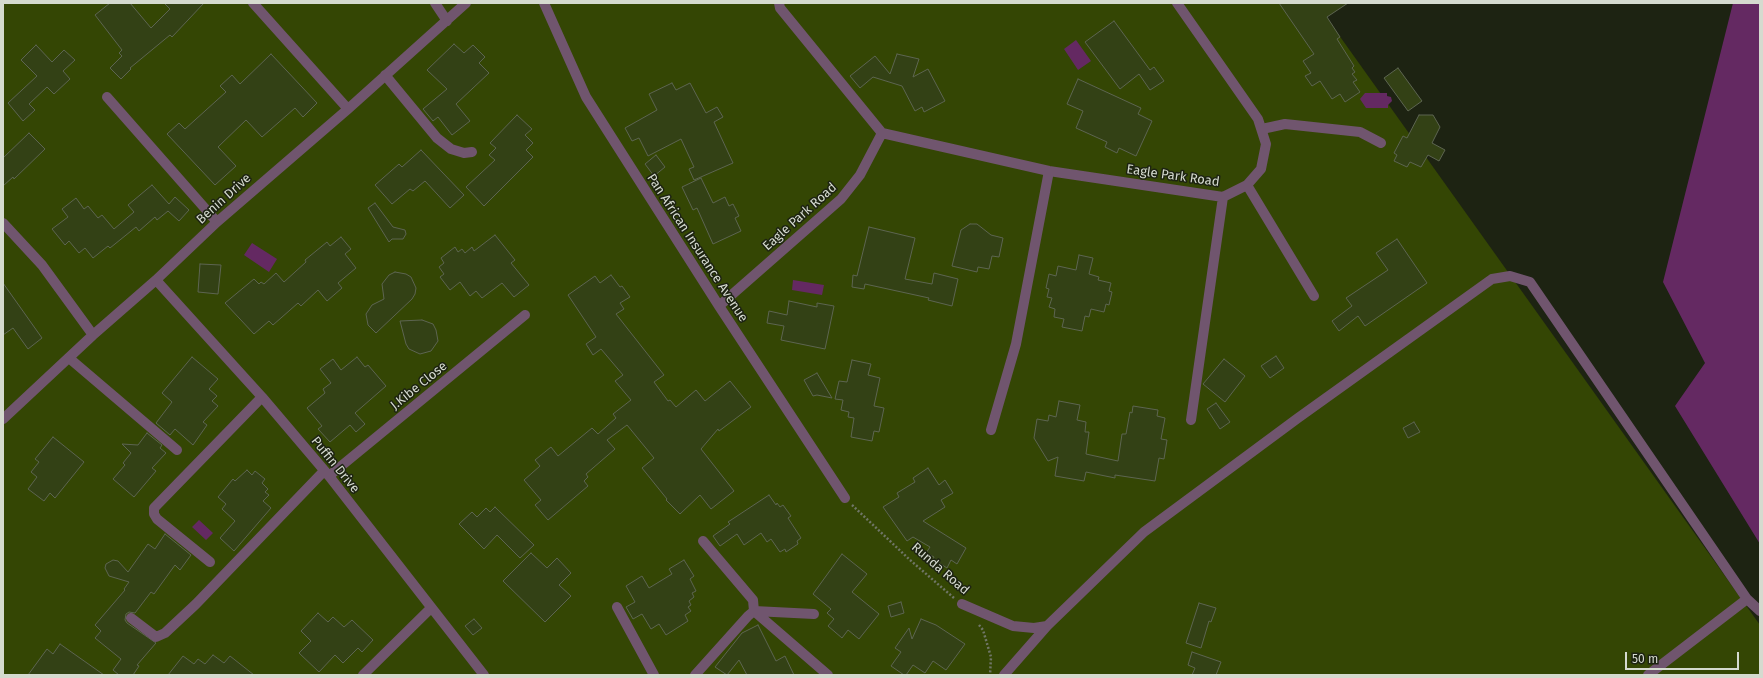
<!DOCTYPE html>
<style>
body{margin:0}
#map{position:relative;width:1763px;height:678px;overflow:hidden;background:#1d2312;font-family:"Fira Sans",sans-serif}
canvas{display:block}
.frame{position:absolute;inset:0;border:4px solid #d5dacf;pointer-events:none}
.scale{position:absolute;left:1625px;top:652px;width:114px;height:18px;box-sizing:border-box;border:2px solid #d5dacf;border-top:0;padding-left:5px;font-size:12px;line-height:14px;white-space:nowrap;color:#d5dacf;-webkit-text-stroke:3px #1d2312;paint-order:stroke}
</style>
<div id="map">
<canvas width="1763" height="678"></canvas>
<div class="frame"></div>
<div class="scale">50 m</div>
</div>
<script>
const context = document.querySelector('canvas').getContext('2d');
context.lineJoin = 'round';
function fillPath(path, color) {
  context.fillStyle = color;
  context.fill(path, 'evenodd');
}
function poly(rows) {
  const path = new Path2D();
  for (const r of rows) {
    path.moveTo(r[0], r[1]);
    for (let i = 2; i < r.length; i += 2) path.lineTo(r[i], r[i + 1]);
  }
  return path;
}
function stroke(path, color, width, dash) {
  context.strokeStyle = color;
  context.lineWidth = width;
  context.lineCap = dash ? 'butt' : 'round';
  context.setLineDash(dash || []);
  context.stroke(path);
}
function write(font, color, halo, rows, align = 'center') {
  context.font = font + ' "Fira Sans",sans-serif';
  context.lineWidth = 3;
  context.setLineDash([]);
  context.textBaseline = 'middle';
  context.strokeStyle = halo;
  context.fillStyle = color;
  for (const [text, x, y, turn = 0] of rows) {
    context.save();
    context.translate(x, y);
    context.rotate((+turn || 0) * Math.PI / 180);
    context.textAlign = isNaN(turn) ? turn : align;
    if (halo) context.strokeText(text, 0, 0);
    context.fillText(text, 0, 0);
    context.restore();
  }
}
const green = poly([
 [3,3,1316,3,1760,625,1760,675,3,675]
]);
const water = poly([
 [1733,3,1760,3,1760,544,1675,406,1705,363,1663,282],
 [1076,40,1091,61,1078,70,1064,49],
 [1365,93,1387,93,1387,96,1391,97,1392,101,1388,105,1388,108,1366,108,1360,99],
 [252,243,277,259,269,272,244,255],
 [793,280,824,285,822,295,792,290],
 [199,520,213,533,206,540,192,527]
]);
const building = poly([
 [110,3,130,3,151,28,170,9,164,3,204,3,172,37,170,35,130,68,131,69,121,79,110,68,122,56,119,53,122,50,95,15,110,3],
 [1279,3,1348,3,1327,17,1340,37,1337,39,1354,66,1352,68,1355,72,1352,74,1357,80,1353,82,1360,92,1345,102,1340,94,1332,99,1320,81,1312,86,1305,76,1311,73,1303,61,1314,54,1279,3],
 [1114,21,1150,70,1154,67,1164,81,1150,90,1139,74,1120,89,1085,42,1114,21],
 [454,44,464,53,473,45,485,57,479,63,489,73,456,104,470,121,452,135,438,117,433,121,423,109,447,89,427,70,454,44],
 [36,45,52,62,64,50,75,60,63,71,70,79,54,94,47,87,29,104,35,110,23,121,8,103,37,76,21,60,36,45],
 [271,54,317,103,303,117,295,108,262,137,246,120,218,147,236,166,215,185,167,134,179,123,185,129,226,92,220,86,232,75,240,84,271,54],
 [897,54,919,59,913,77,928,69,945,101,924,112,922,107,915,111,902,86,873,77,860,88,850,76,875,56,890,74,897,54],
 [1398,68,1422,101,1408,111,1384,78,1398,68],
 [1078,79,1141,108,1138,114,1152,121,1136,156,1119,148,1117,153,1105,147,1107,142,1076,128,1083,111,1067,104,1078,79],
 [672,83,676,90,690,83,706,113,717,107,723,117,714,122,733,163,694,180,689,169,694,167,681,139,648,156,639,138,632,141,625,128,657,110,649,94,672,83],
 [517,115,532,129,525,135,533,143,526,150,533,157,484,206,466,187,495,160,489,155,496,148,490,143,517,115],
 [1419,115,1433,115,1440,127,1432,143,1445,150,1439,161,1428,155,1421,167,1410,162,1407,167,1394,161,1397,155,1394,153,1403,136,1407,138,1419,115],
 [29,133,45,149,14,179,13,177,3,186,3,158,29,133],
 [421,150,464,195,450,208,425,181,413,191,410,189,392,204,375,185,399,164,402,167,421,150],
 [656,155,665,167,654,176,645,164,656,155],
 [701,178,713,203,725,197,729,206,733,204,739,216,735,218,741,231,713,244,697,208,693,210,682,187,701,178],
 [152,185,169,204,175,197,189,210,179,221,168,211,157,220,155,217,139,231,136,227,110,248,108,246,93,258,85,248,79,253,69,241,65,245,52,229,68,217,62,209,76,198,84,209,88,206,98,218,102,215,114,229,134,212,128,205,152,185],
 [375,203,393,227,405,230,406,234,403,239,392,239,389,242,368,208,375,203],
 [970,224,977,224,991,235,1003,238,999,257,992,256,989,269,978,267,977,272,952,266,961,230,970,224],
 [869,227,915,238,905,279,932,284,934,273,958,279,952,306,928,300,929,298,865,284,864,289,852,287,853,275,857,276,869,227],
 [495,235,515,260,511,263,529,285,514,297,502,283,482,298,476,291,470,296,460,282,450,290,440,277,444,274,439,267,444,263,441,258,455,247,458,252,462,249,465,253,472,247,474,251,495,235],
 [341,237,351,249,345,254,356,268,338,283,342,288,327,301,318,290,301,306,298,303,273,325,269,321,254,334,225,303,254,279,259,284,261,282,264,284,276,273,284,282,306,262,305,260,327,242,330,246,341,237],
 [1397,239,1427,283,1365,326,1358,316,1339,331,1332,321,1352,306,1346,298,1388,270,1376,253,1397,239],
 [1079,255,1093,258,1089,274,1099,277,1098,280,1111,283,1109,291,1112,292,1109,305,1106,304,1104,312,1091,309,1089,317,1085,316,1082,331,1062,327,1064,319,1054,317,1055,309,1049,307,1052,298,1047,297,1049,289,1046,288,1049,274,1056,276,1058,266,1076,270,1079,255],
 [200,264,221,265,218,294,198,292,200,264],
 [395,272,406,274,411,277,416,288,415,294,412,299,376,333,368,325,366,314,372,305,384,299,382,284,389,275,395,272],
 [611,275,620,287,622,286,630,297,620,303,624,309,616,314,664,375,654,382,668,401,670,400,676,407,696,390,705,401,730,381,751,407,719,431,718,429,701,449,734,491,711,509,700,495,680,514,666,500,667,499,642,468,654,458,627,425,607,440,615,449,586,474,588,477,584,481,588,486,548,520,535,505,541,500,524,480,540,466,535,460,551,447,558,456,592,428,598,434,616,418,613,414,631,400,615,381,623,375,601,349,593,355,586,344,596,337,568,295,595,276,600,283,611,275],
 [3,283,42,338,28,349,13,328,3,335,3,283],
 [789,301,817,307,817,303,834,306,825,349,781,340,784,326,767,323,769,311,787,315,789,301],
 [422,320,433,324,436,330,438,341,431,351,420,354,409,349,406,344,400,321,422,320],
 [1276,356,1284,368,1270,378,1261,366,1276,356],
 [192,357,218,379,209,389,217,396,212,401,218,406,203,422,207,425,193,445,175,429,170,435,156,423,172,402,162,393,192,357],
 [357,357,365,367,368,365,386,386,355,413,365,424,356,432,350,425,330,442,318,429,322,426,307,408,325,393,323,389,331,383,320,369,333,359,341,370,357,357],
 [1224,359,1245,376,1225,402,1203,384,1224,359],
 [852,360,871,364,868,375,880,378,874,406,884,408,879,432,874,431,872,441,851,437,854,418,848,417,849,412,841,410,843,400,835,399,839,381,847,382,852,360],
 [817,373,832,398,817,395,813,396,804,380,817,373],
 [1059,401,1080,405,1077,420,1086,422,1085,432,1089,432,1086,454,1118,461,1122,434,1126,434,1130,412,1132,413,1133,406,1158,410,1157,416,1165,418,1161,439,1167,440,1164,459,1159,458,1155,481,1115,475,1115,478,1086,472,1084,481,1055,476,1058,457,1048,461,1034,438,1037,419,1048,421,1049,415,1056,417,1059,401],
 [1216,403,1230,422,1220,429,1207,409,1216,403],
 [1414,422,1420,432,1408,438,1403,428,1414,422],
 [147,433,162,445,160,448,166,453,152,468,156,471,134,497,113,479,125,465,123,463,131,453,122,444,138,445,147,433],
 [53,437,84,462,55,498,50,493,44,501,28,489,37,477,31,472,39,462,35,459,53,437],
 [928,468,939,485,945,480,953,493,941,500,945,507,923,521,966,548,957,564,951,560,947,568,933,559,934,557,926,553,930,547,913,537,907,541,883,507,899,497,897,493,915,482,913,478,928,468],
 [247,470,252,475,255,471,265,479,262,483,268,489,265,492,269,495,263,501,271,508,234,551,220,538,235,521,222,509,226,504,218,497,233,479,235,481,247,470],
 [769,495,776,505,777,503,780,507,783,505,791,516,788,518,801,538,797,541,798,544,786,552,785,549,780,552,771,539,767,542,761,533,744,545,737,534,720,546,713,536,730,524,728,522,769,495],
 [495,507,534,545,520,558,497,535,484,549,459,524,472,512,477,517,486,508,490,512,495,507],
 [165,534,191,555,180,570,175,565,154,594,151,592,135,613,129,612,126,614,125,620,127,623,156,643,137,665,139,666,133,675,119,675,113,670,121,659,95,638,101,631,95,625,125,590,124,589,129,582,109,576,105,568,106,564,113,560,118,561,128,572,148,544,155,549,165,534],
 [531,553,547,568,557,558,571,573,559,585,571,596,545,622,503,581,531,553],
 [842,554,867,574,852,592,879,614,859,639,848,630,842,638,828,626,834,619,827,613,831,609,813,594,842,554],
 [684,560,694,576,690,579,696,591,692,593,694,597,689,601,691,605,688,607,691,611,685,615,688,621,666,635,659,624,651,629,642,614,633,619,626,607,635,602,626,586,642,576,649,588,672,574,669,569,684,560],
 [901,602,904,613,891,617,888,606,901,602],
 [1199,603,1216,608,1211,622,1209,621,1201,648,1186,643,1199,603],
 [318,613,328,622,333,617,344,627,352,620,373,640,362,652,358,648,343,663,335,655,319,672,299,653,311,641,301,631,318,613],
 [474,619,482,628,473,635,465,626,474,619],
 [921,619,936,625,965,644,946,670,933,661,925,673,913,665,906,675,904,675,891,666,901,652,895,648,909,628,912,639,921,619],
 [758,625,776,661,785,656,794,675,747,675,739,660,727,675,715,667,742,633,758,625],
 [60,644,104,675,28,675,47,649,53,654,60,644],
 [1192,652,1221,662,1216,675,1192,675,1195,668,1188,665,1192,652],
 [213,655,224,663,230,656,254,675,168,675,183,656,194,664,198,659,205,664,213,655]
]);
const path = poly([
 [852,505,910,560,954,598],
 [979,625,983,630,991,657,990,675]
]);
const minor = poly([
 [253,3,348,109],
 [435,3,447,21],
 [544,3,586,97,719,306,845,498],
 [779,3,780,8,882,133,1049,171,1223,197,1247,185,1261,169,1266,144,1258,119,1177,3],
 [385,75,437,138,451,149,464,153,472,152],
 [107,97,217,222],
 [1262,129,1285,124,1360,132,1381,143],
 [1247,185,1314,296],
 [3,223,42,265,93,335],
 [156,280,262,397,329,476,484,675],
 [719,306,841,199,860,175,882,133],
 [69,358,177,450],
 [3,419,93,335,156,280,217,222,348,109,466,3],
 [1191,420,1223,197],
 [991,430,1016,344,1049,171],
 [329,476,525,315],
 [703,541,753,600,754,611,814,614],
 [210,562,157,519,154,514,154,508,262,397],
 [962,604,1013,626,1034,628,1047,626],
 [617,607,654,675],
 [131,618,156,637,165,633,196,604,324,471],
 [363,675,431,608],
 [695,675,748,616,754,611,828,675],
 [1004,675,1047,626,1144,532,1298,418,1492,279,1510,276,1530,282,1747,599,1760,611],
 [1648,675,1747,599]
]);
const streetNames = [
 ["Eagle Park Road",1173,176,8],
 ["Benin Drive",224,199,-42],
 ["Eagle Park Road",800,217,-42],
 ["Pan African Insurance Avenue",697,248,57],
 ["J.Kibe Close",419,386,-39],
 ["Puffin Drive",335,465,51],
 ["Runda Road",940,569,41]
];
fillPath(green, '#344604');
fillPath(water, '#642962');
fillPath(building, '#334115');
stroke(building, '#5d6551', 1);
stroke(path, '#707667', 2.5, [2, 2]);
stroke(minor, '#70556e', 10);
write('13px', '#d5dacf', '#1d2312', streetNames);
</script>
